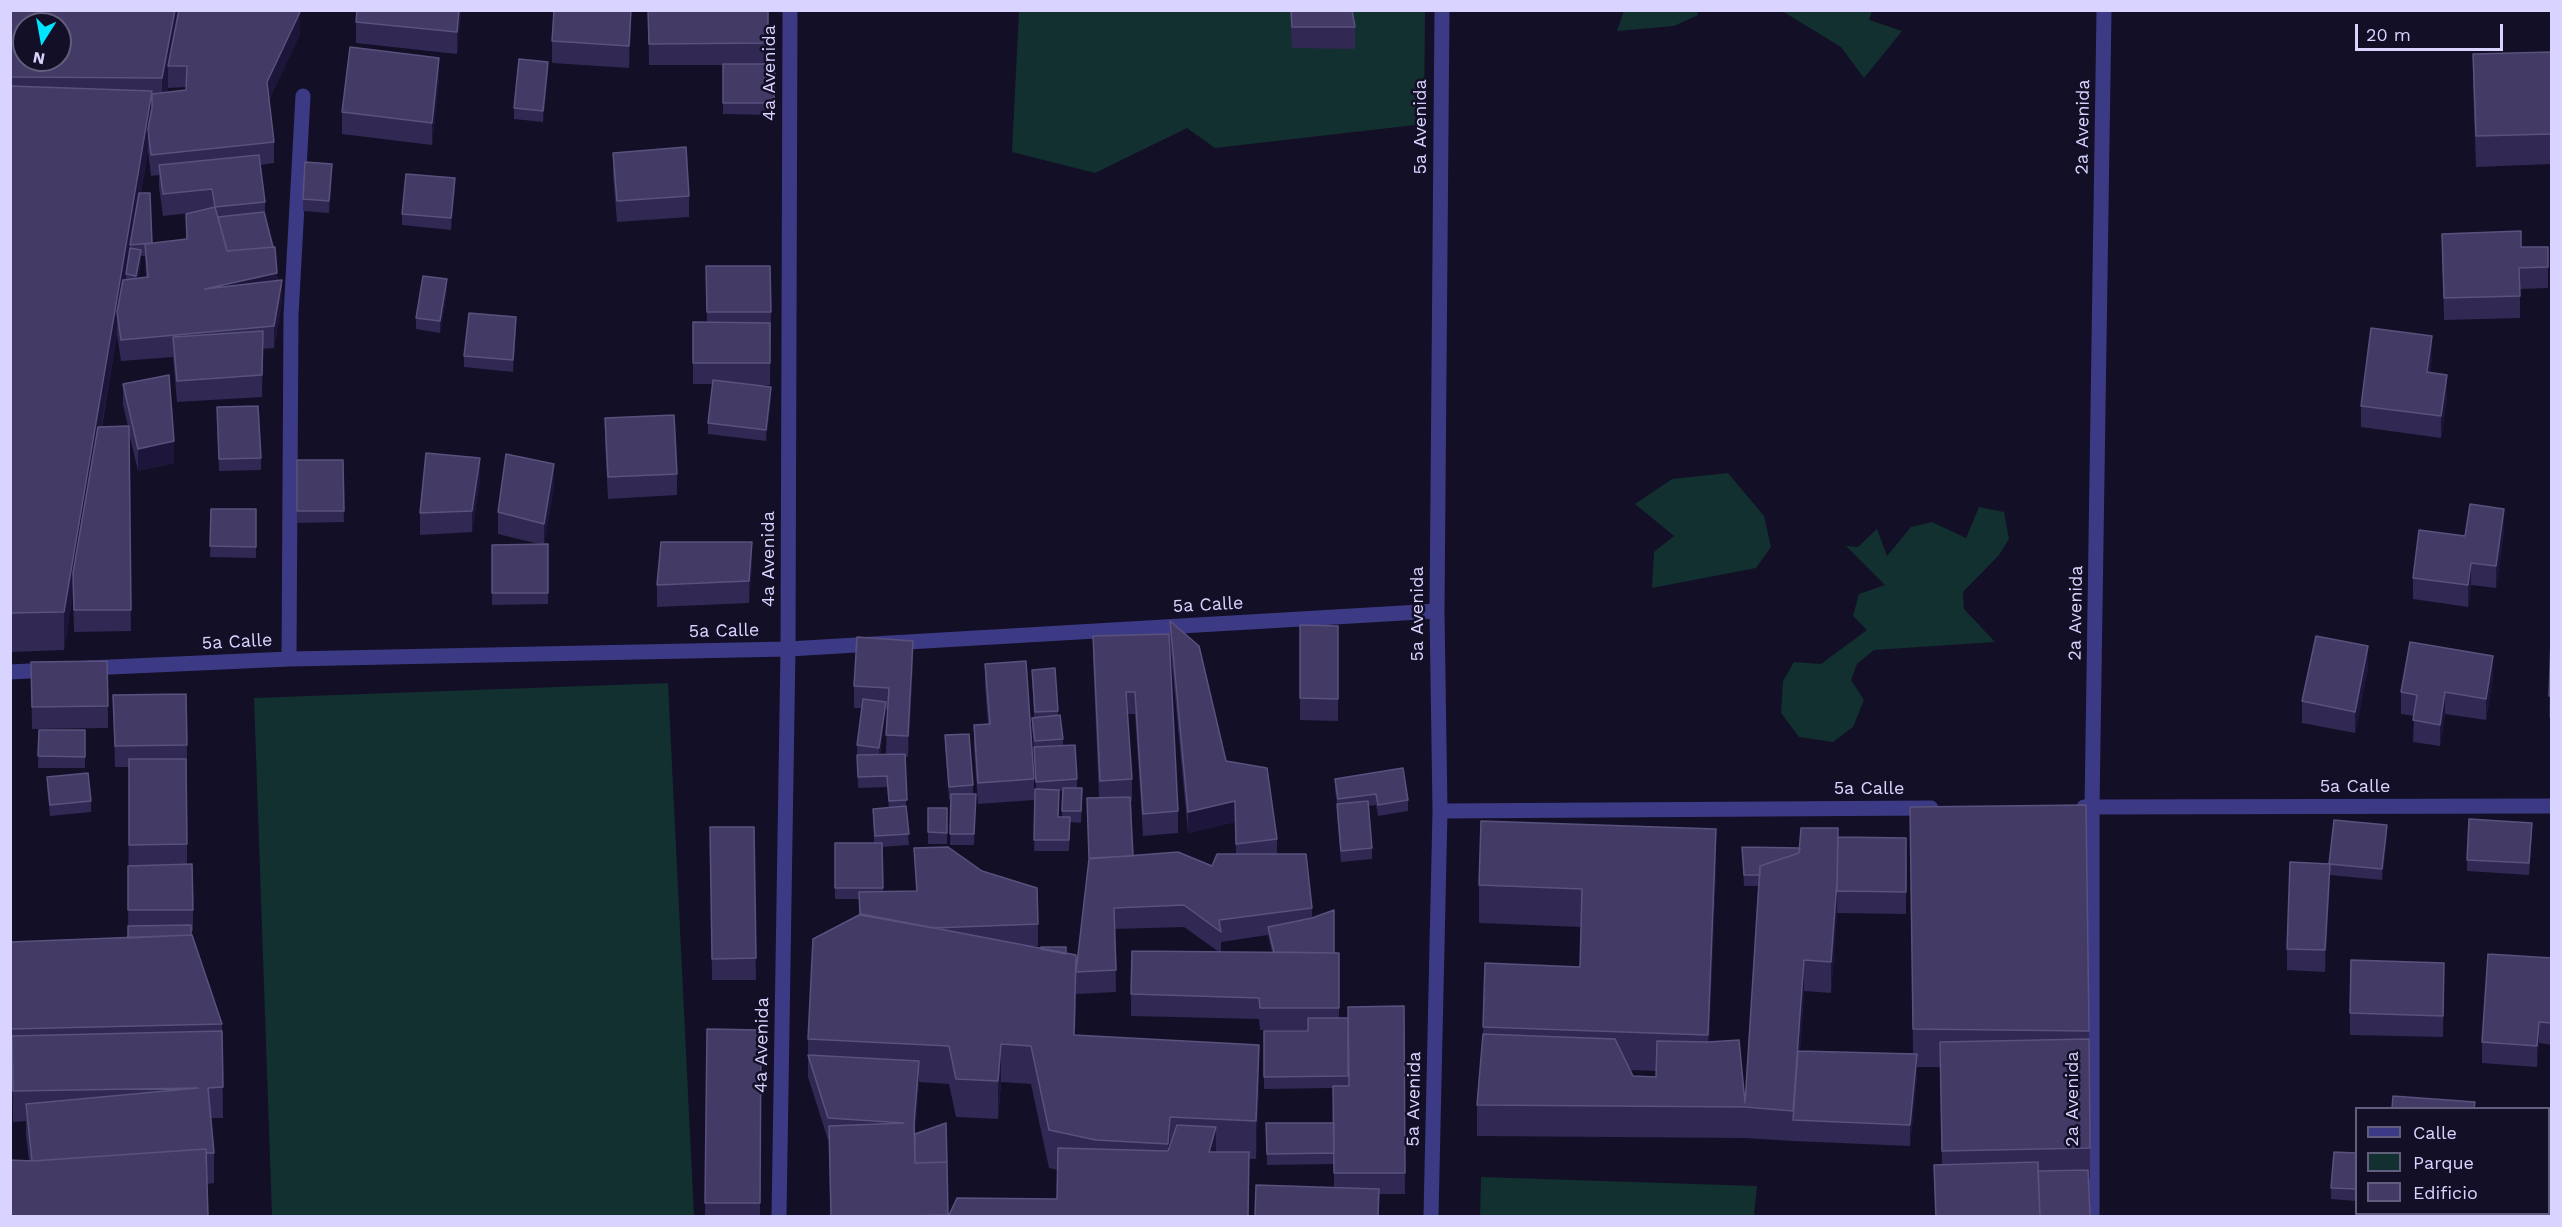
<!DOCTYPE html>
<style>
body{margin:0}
#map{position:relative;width:2562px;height:1227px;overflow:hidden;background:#130f26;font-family:"Work Sans",sans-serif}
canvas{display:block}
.frame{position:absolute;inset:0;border:12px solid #d9d4ff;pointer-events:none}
.legend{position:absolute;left:2355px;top:1107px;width:195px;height:108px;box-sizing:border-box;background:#130f26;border:2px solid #625e7d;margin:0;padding:8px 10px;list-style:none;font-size:18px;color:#d9d4ff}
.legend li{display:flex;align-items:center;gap:12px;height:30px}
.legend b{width:30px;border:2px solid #625e7d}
.north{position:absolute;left:12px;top:12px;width:60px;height:60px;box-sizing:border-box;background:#130f26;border:2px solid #625e7d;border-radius:50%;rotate:191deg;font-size:16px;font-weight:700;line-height:24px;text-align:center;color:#d9d4ff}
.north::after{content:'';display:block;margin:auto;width:21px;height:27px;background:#00e5ff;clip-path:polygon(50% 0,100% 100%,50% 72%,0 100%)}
.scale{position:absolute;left:2355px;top:24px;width:148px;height:27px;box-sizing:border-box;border:3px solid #d9d4ff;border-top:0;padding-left:8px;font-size:18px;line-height:21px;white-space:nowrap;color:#d9d4ff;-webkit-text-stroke:4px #130f26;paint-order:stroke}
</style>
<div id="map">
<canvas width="2562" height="1227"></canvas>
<div class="frame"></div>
<ul class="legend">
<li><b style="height:8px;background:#3d3a85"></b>Calle</li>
<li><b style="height:16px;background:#12302f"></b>Parque</li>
<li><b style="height:16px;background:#433a66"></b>Edificio</li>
</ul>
<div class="north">N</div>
<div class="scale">20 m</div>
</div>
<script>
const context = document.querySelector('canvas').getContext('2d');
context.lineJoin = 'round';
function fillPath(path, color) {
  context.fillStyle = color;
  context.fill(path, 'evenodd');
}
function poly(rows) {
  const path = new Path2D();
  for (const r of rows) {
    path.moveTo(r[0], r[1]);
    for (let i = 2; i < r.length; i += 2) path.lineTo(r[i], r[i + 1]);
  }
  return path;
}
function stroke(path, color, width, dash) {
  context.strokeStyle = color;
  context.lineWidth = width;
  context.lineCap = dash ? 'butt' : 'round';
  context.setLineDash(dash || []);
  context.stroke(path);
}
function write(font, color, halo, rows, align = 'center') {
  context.font = font + ' "Work Sans",sans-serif';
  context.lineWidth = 5;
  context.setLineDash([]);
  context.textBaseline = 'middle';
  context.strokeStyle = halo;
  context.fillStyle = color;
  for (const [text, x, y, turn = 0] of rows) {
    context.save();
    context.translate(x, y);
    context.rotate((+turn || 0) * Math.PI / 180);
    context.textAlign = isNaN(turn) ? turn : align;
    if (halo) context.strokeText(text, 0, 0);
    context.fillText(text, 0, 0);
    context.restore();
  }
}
const green = poly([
 [1019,11,1425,11,1424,124,1215,148,1187,128,1095,173,1012,152],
 [1624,11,1697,11,1698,15,1674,26,1617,31],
 [1782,11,1872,11,1869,20,1902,31,1864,78,1841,47],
 [1728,473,1764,516,1771,547,1756,568,1652,588,1654,552,1674,536,1635,504,1672,479],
 [1979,507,2004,512,2009,539,1999,555,1963,592,1964,609,1995,642,1874,650,1857,664,1851,680,1864,700,1853,727,1833,742,1799,737,1781,713,1783,681,1794,662,1821,664,1867,630,1853,616,1859,594,1885,585,1846,546,1858,547,1877,529,1887,556,1911,527,1932,522,1966,538],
 [668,683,694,1216,272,1216,254,698],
 [1481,1177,1757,1186,1754,1216,1480,1216]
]);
const minor = poly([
 [289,659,291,315,303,96],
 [88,668,289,659,788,649,1437,611],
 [10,672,49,670],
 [2084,807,2552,806],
 [1440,811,1931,808],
 [779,1216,788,649,790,10],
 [1431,1216,1440,811,1437,611,1442,10],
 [2092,1216,2092,807,2104,10]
]);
const wall = poly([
 [10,10,300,34,269,100,274,142,274,163,260,165,265,202,265,212,282,302,274,348,263,349,262,397,177,402,173,357,121,361,117,334,102,427,128,426,123,405,123,384,174,463,138,471,129,433,131,631,74,632,73,594,64,650,10,652],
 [186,87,186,90,167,93,168,88],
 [148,151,151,176,159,175,159,187,163,216,190,213,186,239,152,243,141,193],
 [141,256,145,256,146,277,138,278,141,261],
 [461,10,457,54,356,43,356,22],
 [648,10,768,10,768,64,775,64,774,115,723,114,723,65,649,65],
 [1290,10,1352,10,1355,27,1355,49,1292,48],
 [631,27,629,68,552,63,552,41],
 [2552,52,2552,164,2476,167,2473,85,2473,54],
 [548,73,543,122,514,119,514,108],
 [439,79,432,145,342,134,342,112],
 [613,153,689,196,689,217,617,222,613,174],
 [332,176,329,213,303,211,303,199],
 [455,189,451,230,402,225,402,214],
 [2442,234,2521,247,2548,247,2548,288,2520,289,2520,318,2444,320],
 [706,266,771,312,770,385,751,385,771,399,766,441,708,434,708,423,713,384,693,384,693,322,707,323],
 [447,290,440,333,416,329,416,318],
 [516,328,513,372,464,367,464,356],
 [2432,358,2430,373,2447,397,2441,438,2361,427,2361,406],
 [217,418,261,458,261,470,219,471],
 [605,418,677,474,677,495,608,499,605,440],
 [297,460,343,460,344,522,297,523],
 [480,480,472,532,420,535,420,513],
 [554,486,544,544,548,544,548,604,492,605,492,545,539,544,498,534,498,512],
 [211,509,256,509,256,558,210,557],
 [2504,531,2496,588,2471,585,2468,607,2413,599,2413,578,2465,536],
 [752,563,749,603,657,607,657,585],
 [2552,612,2552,717,2549,717],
 [1170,621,1226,761,1277,839,1277,854,1312,908,1312,918,1334,953,1339,953,1339,1018,1348,1018,1404,1006,1405,1194,1379,1194,1334,1187,1334,1164,1267,1165,1266,1123,1333,1123,1333,1088,1264,1089,1264,1031,1308,1031,1308,1030,1260,1030,1259,1019,1131,1016,1131,994,1219,952,1184,927,1115,929,1116,992,1076,994,1075,1035,1259,1083,1256,1159,1249,1159,1248,1216,831,1216,829,1140,828,1140,808,1077,808,1039,859,915,859,899,835,899,835,843,874,843,873,809,889,808,887,787,858,788,857,745,862,708,854,708,854,686,913,662,908,757,906,757,906,811,909,845,882,847,883,892,916,891,914,848,1038,924,1038,946,1029,946,1066,954,1076,972,1089,859,1087,810,1099,798,1093,658,1093,636,1169,634,1178,811,1178,833,1143,836,1135,714,1127,714,1132,779,1132,801,1131,801,1133,856,1212,866,1236,854,1235,822,1188,833,1170,643],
 [886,709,887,709,886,755,880,755],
 [1268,935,1272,952,1221,952,1221,942],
 [919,1082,949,1084,956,1117,998,1119,1001,1082,1031,1084,1049,1168,1058,1170,1057,1199,948,1215,915,1134],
 [1300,625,1338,626,1338,721,1300,720],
 [31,662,108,706,108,728,32,729],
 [985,664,1034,779,1034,800,978,804,974,747,974,725,988,724,985,686],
 [1055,668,1058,715,1063,739,1063,746,1077,779,1077,788,1082,800,1081,823,1070,822,1069,851,1034,851,1036,789,1034,750,1032,729,1032,718,1034,717,1032,670],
 [1059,791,1063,791,1062,817,1058,817],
 [2368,668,2355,733,2302,723,2302,701],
 [2493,677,2486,720,2445,714,2440,746,2413,742,2414,716,2401,714,2401,692],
 [113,695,187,745,187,864,193,910,193,931,191,931,191,935,222,1024,223,1118,211,1118,214,1153,214,1183,207,1184,29,1161,26,1135,26,1121,13,1122,12,1067,10,1067,10,942,128,938,129,767,115,767],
 [39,730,85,730,85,768,38,768],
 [945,735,973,785,973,794,976,794,974,845,950,845,951,799,949,799,945,746],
 [47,777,91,801,91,812,50,816,47,788],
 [1335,779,1408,800,1408,811,1378,816,1376,805,1368,806,1372,848,1372,859,1341,862,1337,816,1337,804,1335,790],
 [1910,807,2089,1031,2090,1179,2089,1179,2090,1216,1935,1216,1934,1165,1942,1164,1940,1067,1917,1067,1917,1076,1910,1146,1793,1141,1745,1138,1477,1136,1477,1105,1483,1035,1485,963,1580,967,1581,927,1479,923,1479,885,1716,868,1709,1042,1745,1103,1759,886,1744,886,1742,847,1800,848,1838,837,1906,838,1906,914,1837,913,1837,912,1831,993,1804,991,1800,1051,1913,1054],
 [1630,1070,1656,1071,1656,1077,1633,1076],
 [928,808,947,808,947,844,928,844],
 [710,827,754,827,756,980,712,980],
 [2532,834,2529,875,2467,871,2467,860],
 [2387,836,2382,880,2330,875,2325,972,2287,970,2287,949,2329,864],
 [2552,958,2552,1045,2539,1043,2537,1067,2482,1063,2482,1042],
 [2444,985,2443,1037,2350,1035,2350,1013],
 [707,1029,761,1030,760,1216,705,1216],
 [2356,1153,2356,1201,2331,1199,2331,1188]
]);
const shadedWall = poly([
 [175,10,183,10,168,66,168,88,162,116,162,78],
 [459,10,461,10,461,16,457,54,457,32],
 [631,10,631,27,629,68,629,46],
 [300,12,300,34,267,104,267,82],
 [439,58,439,79,432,145,432,123],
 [548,62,548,73,543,122,543,111],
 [152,91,152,130,148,129,148,151,132,245,130,245,130,256,126,274,126,285,117,312,117,334,64,650,64,612],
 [332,164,332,176,329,213,329,201],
 [455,178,455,189,451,230,451,218],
 [141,250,141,261,136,287,136,276],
 [277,273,277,295,205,289],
 [447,279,447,290,440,333,440,321],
 [282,280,282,302,274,348,274,326],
 [516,317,516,328,513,372,513,360],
 [263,331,263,352,262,397,262,375],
 [2432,336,2432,358,2427,394,2427,372],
 [2447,375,2447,397,2441,438,2441,416],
 [771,387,771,399,766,441,766,430],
 [174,441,174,463,138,471,138,449],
 [480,458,480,480,472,532,472,511],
 [554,464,554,486,544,546,544,524],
 [2504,509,2504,531,2496,588,2496,566],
 [752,542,752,563,749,603,749,581],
 [2471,563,2471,585,2468,607,2468,585],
 [913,641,913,662,908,757,908,736],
 [2368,646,2368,668,2355,733,2355,712],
 [2493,656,2493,677,2486,720,2486,699],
 [2445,692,2445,714,2440,746,2440,725],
 [886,702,886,713,879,759,879,748],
 [1235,801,1235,822,1188,833,1188,812],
 [2387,825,2387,836,2382,880,2382,869],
 [1716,829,1716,868,1708,1073,1708,1035],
 [1838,859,1837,913,1831,993,1831,962],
 [2330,864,2330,886,2325,972,2325,950],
 [1076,955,1076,994,1074,1073,1074,1035],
 [1804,960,1804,991,1795,1120,1793,1120],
 [2539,1022,2539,1043,2537,1067,2537,1046],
 [1001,1044,1001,1082,998,1119,998,1081],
 [1259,1045,1259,1083,1256,1159,1256,1121],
 [1917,1054,1917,1076,1910,1146,1910,1125],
 [919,1061,919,1082,915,1144,914,1124],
 [1170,1117,1170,1155,1168,1182,1168,1144],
 [1216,1127,1216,1158,1209,1152]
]);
const building = poly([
 [10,10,175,10,162,78,10,77,10,10],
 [24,24,60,24,60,60,24,60,24,24],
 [179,10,300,10,300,12,267,82,274,142,151,155,148,129,152,108,152,94,186,90,187,66,168,66,179,10],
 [357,10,459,10,457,32,356,22,357,10],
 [554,10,631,10,629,46,552,41,554,10],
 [648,10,768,10,768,43,649,44,648,10],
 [1291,10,1352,10,1355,27,1292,27,1291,10],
 [350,47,439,58,432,123,342,112,350,47],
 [2552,52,2552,134,2476,136,2473,54,2552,52],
 [519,59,548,62,543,111,514,108,519,59],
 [723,64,775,64,774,103,723,103,723,64],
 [10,86,152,91,64,612,10,613,10,86],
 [686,147,689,196,617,201,613,153,686,147],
 [259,155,265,202,215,207,212,189,163,194,159,165,259,155],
 [305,162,332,164,329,201,303,199,305,162],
 [406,174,455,178,451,218,402,214,406,174],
 [139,193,150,193,152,243,130,245,139,193],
 [215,207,227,251,275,247,277,273,205,289,282,280,274,326,121,340,117,312,123,280,148,277,145,244,187,239,186,214,215,207],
 [264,212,273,247,227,251,218,217,264,212],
 [2521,231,2521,247,2548,247,2548,267,2519,268,2520,296,2444,298,2442,234,2521,231],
 [130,248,141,250,136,276,126,274,130,248],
 [706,266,770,266,771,312,707,312,706,266],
 [423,276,447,279,440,321,416,318,423,276],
 [469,313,516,317,513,360,464,356,469,313],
 [693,322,770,323,770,363,693,363,693,322],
 [2371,328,2432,336,2427,372,2447,375,2441,416,2361,406,2371,328],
 [263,331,262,375,177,381,173,337,263,331],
 [169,375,174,441,138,449,123,384,169,375],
 [713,380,771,387,766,430,708,423,713,380],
 [258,406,261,458,219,459,217,407,258,406],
 [674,415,677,474,608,477,605,418,674,415],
 [129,426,131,610,74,610,73,573,98,427,129,426],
 [426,453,480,458,472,511,420,513,426,453],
 [506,454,554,464,544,524,498,512,506,454],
 [297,460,343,460,344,511,297,511,297,460],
 [2470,504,2504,509,2496,566,2471,563,2468,585,2413,578,2419,530,2465,536,2470,504],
 [211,509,256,509,256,547,210,546,211,509],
 [661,542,752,542,749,581,657,585,661,542],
 [548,544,548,593,492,593,492,545,548,544],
 [2552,612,2552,696,2549,696,2552,612],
 [1170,621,1199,646,1226,761,1267,768,1277,839,1236,844,1235,801,1188,812,1170,621],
 [1300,625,1338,626,1338,699,1300,698,1300,625],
 [1169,634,1178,811,1143,814,1135,692,1126,692,1132,779,1100,781,1093,636,1169,634],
 [2316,636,2368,646,2355,712,2302,701,2316,636],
 [857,637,913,641,908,736,886,735,889,688,854,686,857,637],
 [2410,642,2493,656,2486,699,2445,692,2440,725,2413,720,2417,695,2401,692,2410,642],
 [107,661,108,706,32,707,31,662,107,661],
 [1026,661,1034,779,978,783,974,725,990,724,985,664,1026,661],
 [1055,668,1058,711,1035,712,1032,670,1055,668],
 [186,694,187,745,115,746,113,695,186,694],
 [863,699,886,702,879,748,857,745,863,699],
 [1060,715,1063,739,1035,741,1032,718,1060,715],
 [39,730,85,730,85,757,38,756,39,730],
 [969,734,973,785,949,787,945,735,969,734],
 [1075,745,1077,779,1036,782,1034,747,1075,745],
 [905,754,907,800,889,801,887,776,858,777,857,755,905,754],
 [129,759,186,759,187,844,129,845,129,759],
 [1403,768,1408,800,1378,805,1376,794,1338,799,1335,779,1403,768],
 [88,773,91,801,50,805,47,777,88,773],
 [1063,788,1082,788,1081,811,1062,811,1063,788],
 [1035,789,1059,790,1058,817,1070,817,1069,840,1034,840,1035,789],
 [951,794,976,794,974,834,950,834,951,794],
 [1130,797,1133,856,1089,858,1087,798,1130,797],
 [1368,801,1372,848,1341,851,1337,804,1368,801],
 [2086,805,2089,1031,1913,1029,1910,807,2086,805],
 [906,806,909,834,875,836,873,809,906,806],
 [928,808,947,808,947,833,928,832,928,808],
 [2469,819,2532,823,2529,863,2467,860,2469,819],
 [2334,820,2387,825,2382,869,2329,864,2334,820],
 [1481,821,1716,829,1708,1035,1483,1027,1485,963,1580,967,1582,889,1479,885,1481,821],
 [710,827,754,827,756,958,712,959,710,827],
 [1801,828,1838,828,1837,882,1831,962,1804,960,1793,1111,1745,1107,1477,1105,1483,1034,1615,1039,1633,1076,1656,1077,1657,1041,1708,1042,1739,1040,1745,1103,1760,866,1799,853,1801,828],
 [1838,837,1906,838,1906,892,1837,891,1838,837],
 [835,843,882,843,883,888,835,888,835,843],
 [948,847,982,871,1037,888,1038,924,933,928,860,915,859,892,917,891,914,848,948,847],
 [1742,847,1800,848,1799,853,1760,866,1760,875,1744,875,1742,847],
 [1178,852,1212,866,1217,854,1306,854,1312,908,1219,920,1221,932,1184,905,1114,908,1116,970,1076,972,1089,859,1178,852],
 [2290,862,2330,864,2325,950,2287,949,2290,862],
 [192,864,193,910,128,910,128,866,192,864],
 [1334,910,1334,953,1274,952,1268,927,1312,918,1334,910],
 [861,914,1076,955,1074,1035,1259,1045,1256,1121,1170,1117,1168,1144,1096,1140,1049,1130,1031,1046,1001,1044,998,1081,956,1079,949,1046,808,1039,813,939,861,914],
 [191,925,191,935,128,938,128,926,191,925],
 [192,935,222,1024,10,1029,10,942,192,935],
 [1041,947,1066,947,1066,954,1041,949,1041,947],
 [1132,951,1339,953,1339,1008,1260,1008,1259,998,1131,994,1132,951],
 [2488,954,2552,958,2552,1023,2539,1022,2537,1046,2482,1042,2488,954],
 [2351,960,2444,963,2443,1016,2350,1013,2351,960],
 [1404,1006,1405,1173,1334,1173,1333,1086,1349,1086,1348,1007,1404,1006],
 [1308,1018,1348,1018,1348,1076,1264,1077,1264,1031,1308,1031,1308,1018],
 [707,1029,761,1030,760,1203,705,1203,707,1029],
 [222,1031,223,1087,208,1088,214,1153,206,1153,206,1149,32,1161,26,1104,198,1088,13,1091,12,1036,222,1031],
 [2089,1039,2090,1148,1942,1151,1940,1042,2089,1039],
 [1798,1051,1917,1054,1910,1125,1793,1120,1798,1051],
 [808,1055,919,1061,914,1124,915,1163,947,1162,948,1215,897,1216,831,1216,829,1126,904,1123,828,1118,808,1055],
 [2393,1096,2475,1102,2474,1108,2392,1108,2393,1096],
 [946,1123,947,1162,915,1163,915,1134,946,1123],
 [1266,1123,1334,1123,1334,1153,1267,1154,1266,1123],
 [1177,1125,1216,1127,1209,1152,1249,1152,1248,1216,897,1216,949,1215,957,1198,1057,1199,1058,1148,1168,1151,1177,1125],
 [2548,1127,2552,1127,2552,1215,2510,1216,2510,1214,2548,1214,2548,1127],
 [206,1149,208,1216,10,1216,10,1160,33,1161,206,1149],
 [2334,1152,2356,1153,2356,1189,2331,1188,2334,1152],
 [2038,1162,2040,1216,1936,1216,1934,1165,2038,1162],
 [2088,1170,2090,1216,2040,1216,2038,1171,2088,1170],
 [1256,1185,1379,1189,1378,1216,1255,1216,1256,1185]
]);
const streetNames = [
 ["4a Avenida",770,73,-90],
 ["5a Avenida",1421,127,-90],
 ["2a Avenida",2083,127,-89],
 ["4a Avenida",769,559,-90],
 ["5a Calle",1208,605,-3],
 ["2a Avenida",2076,613,-89],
 ["5a Avenida",1418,614,-90],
 ["5a Calle",724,631,-1],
 ["5a Calle",237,642,-3],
 ["5a Calle",2355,787],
 ["5a Calle",1869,789],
 ["4a Avenida",762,1045,-89],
 ["5a Avenida",1414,1099,-89],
 ["2a Avenida",2073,1099,-90]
];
fillPath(green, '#12302f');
stroke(minor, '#3d3a85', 15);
fillPath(wall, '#312854');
fillPath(shadedWall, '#1d163a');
fillPath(building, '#433a66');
stroke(building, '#5a527e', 1.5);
write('18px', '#d9d4ff', '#130f26', streetNames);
</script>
